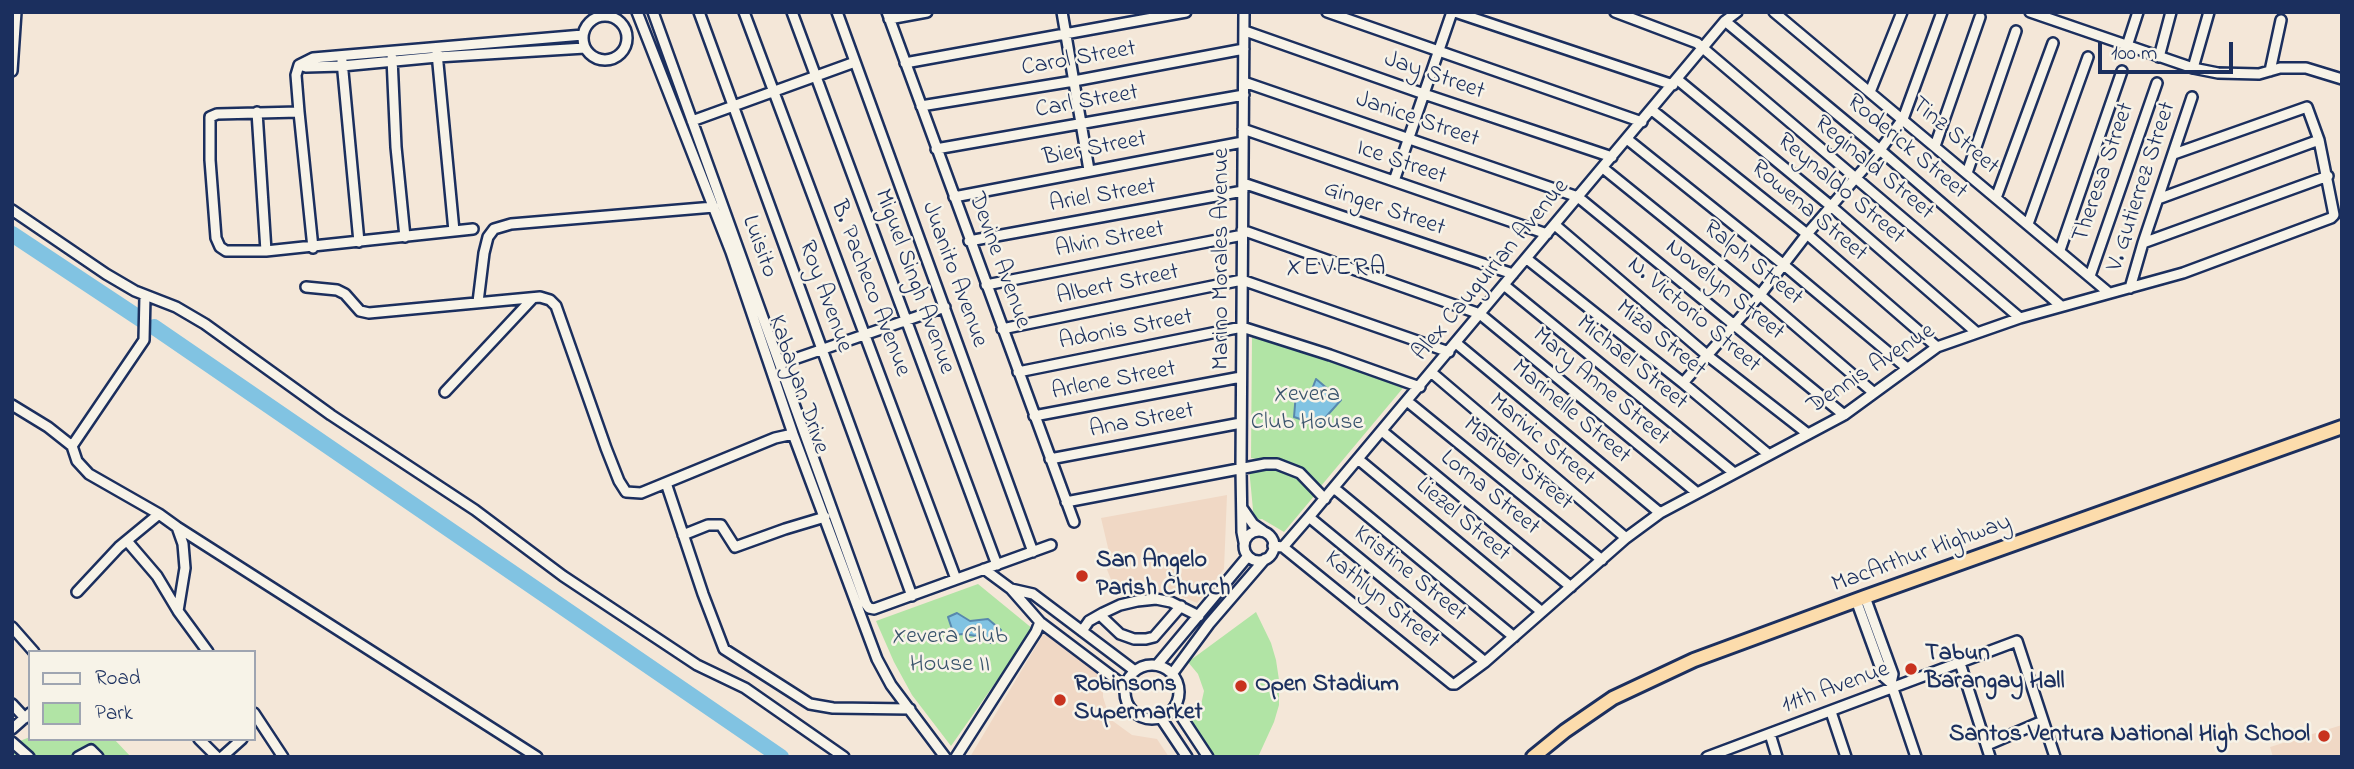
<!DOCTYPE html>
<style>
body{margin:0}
#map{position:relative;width:2354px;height:769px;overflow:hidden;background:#f4e7d8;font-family:"Indie Flower",sans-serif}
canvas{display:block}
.frame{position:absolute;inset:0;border:14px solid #1b2f5e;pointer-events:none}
.legend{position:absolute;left:28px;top:650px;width:228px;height:91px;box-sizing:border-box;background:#f7f3e8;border:2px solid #9fa5b1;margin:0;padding:9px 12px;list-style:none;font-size:21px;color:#1b2f5e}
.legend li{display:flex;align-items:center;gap:14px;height:35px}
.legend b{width:35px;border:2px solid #9fa5b1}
.scale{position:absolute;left:2098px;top:42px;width:135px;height:32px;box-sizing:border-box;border:4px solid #1b2f5e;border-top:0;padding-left:9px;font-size:21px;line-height:24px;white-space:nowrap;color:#1b2f5e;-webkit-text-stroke:5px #f7f3e8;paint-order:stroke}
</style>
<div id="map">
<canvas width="2354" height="769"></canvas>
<div class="frame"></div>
<ul class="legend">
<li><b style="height:9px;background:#f7f3e8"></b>Road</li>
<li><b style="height:19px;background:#b1e4a5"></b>Park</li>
</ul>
<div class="scale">100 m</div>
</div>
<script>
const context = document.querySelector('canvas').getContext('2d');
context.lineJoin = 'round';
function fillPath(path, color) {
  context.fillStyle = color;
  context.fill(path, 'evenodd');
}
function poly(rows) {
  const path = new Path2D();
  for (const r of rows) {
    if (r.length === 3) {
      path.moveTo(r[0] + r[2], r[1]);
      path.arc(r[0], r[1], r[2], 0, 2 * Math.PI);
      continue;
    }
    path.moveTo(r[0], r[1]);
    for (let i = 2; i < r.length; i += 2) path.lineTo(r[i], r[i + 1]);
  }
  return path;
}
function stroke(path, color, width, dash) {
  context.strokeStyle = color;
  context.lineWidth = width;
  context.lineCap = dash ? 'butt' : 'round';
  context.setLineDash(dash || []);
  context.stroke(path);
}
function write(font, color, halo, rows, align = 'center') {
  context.font = font + ' "Indie Flower",sans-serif';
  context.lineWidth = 5;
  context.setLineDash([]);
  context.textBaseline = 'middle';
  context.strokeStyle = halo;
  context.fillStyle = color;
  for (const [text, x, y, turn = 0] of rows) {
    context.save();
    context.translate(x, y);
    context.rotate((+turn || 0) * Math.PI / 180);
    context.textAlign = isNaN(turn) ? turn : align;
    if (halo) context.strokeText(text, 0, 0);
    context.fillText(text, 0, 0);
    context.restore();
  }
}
const built = poly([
 [1227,495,1224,569,1197,603,1171,592,1162,591,1161,596,1150,596,1149,591,1132,592,1118,597,1102,557,1109,552,1101,518],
 [1045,631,1103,677,1103,697,1110,719,1132,735,1157,739,1169,757,970,757],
 [2342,725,2342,757,2273,757,2270,747]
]);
const green = poly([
 [1252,337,1328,358,1403,388,1321,486,1292,465,1251,458],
 [1249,468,1272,469,1290,473,1315,495,1284,532,1262,519,1254,520],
 [978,584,1033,629,951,746,912,695,894,662,876,621],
 [1256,612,1271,643,1276,660,1279,680,1279,705,1274,722,1258,757,1216,757,1188,722,1200,709,1204,691,1198,674,1188,662],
 [30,737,30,739,114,739,131,757,12,757,12,744]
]);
const water = poly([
 [1316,379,1341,400,1316,428,1306,421,1294,417,1296,393,1309,397,1316,379],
 [957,613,970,621,988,619,1001,630,991,643,976,636,963,634,954,635,948,617,957,613]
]);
const river = poly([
 [12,234,142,320],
 [154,327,781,757]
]);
const minor = poly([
 [637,12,731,252,793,434,877,659,891,685,945,757],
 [653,12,866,604,869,608,874,609,1051,545],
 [699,12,912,596],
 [744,12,956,579],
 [792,12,997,565],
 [837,12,1033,552],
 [887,12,1074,522],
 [1062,12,1089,170],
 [1244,12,1241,468,1242,532,1244,542],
 [1327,12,1642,122],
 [1455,12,1673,85],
 [1615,12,1697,43,2020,318],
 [1774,12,2109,293],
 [2030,12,2193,68,2218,73,2259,74,2280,68,2306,68,2342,79],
 [605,38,22],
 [889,19,927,12],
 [1725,21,1880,150,2061,306],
 [1245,31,1424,94,1612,157],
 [2127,46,2138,12],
 [437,53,454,231],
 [2159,57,2171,12],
 [392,58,396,147,405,237],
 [342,61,359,242],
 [905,63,1186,12],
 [299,65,306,67,342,66,437,57,585,48],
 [2193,68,2209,12],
 [12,71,16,12],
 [2270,71,2281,20],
 [1678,80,1832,207,1976,332],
 [1244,82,1578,197,1844,415],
 [1870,92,1902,12],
 [921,106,1074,81,1244,49],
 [1652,110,1807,234,1937,347],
 [257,112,266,251],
 [299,112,217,114,210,117,210,160,216,238,220,247,226,251,266,251,473,229],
 [692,121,855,62],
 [1243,129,1547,234],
 [1627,139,1784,265,1907,368],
 [1935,146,1980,17],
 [936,149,1244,95],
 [1603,168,1760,295,1874,393],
 [1967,173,2016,31],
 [1394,181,1452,12],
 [1243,183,1513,274],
 [954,197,1243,142],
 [1996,198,2053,43],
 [2158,199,2319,140],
 [12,210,106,274,135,291,176,307,205,324,331,415,475,510,563,576,697,665,745,688,844,757],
 [2028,224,2088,57],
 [1555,225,1708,356,1808,434],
 [1242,230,1480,314,1696,492],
 [969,241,1243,191],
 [2143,243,2328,176],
 [313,248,299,112,296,75,299,65,313,58,583,35],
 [2060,250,2122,71],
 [1527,259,1683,383,1768,454],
 [2090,276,2157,83],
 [986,285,1243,235],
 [1504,285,1734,473],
 [306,287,337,290,345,294,360,311,369,313,540,297,550,300,556,306,606,448,619,481,626,492,641,493,775,438,793,434],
 [2130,288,2143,243,2192,97],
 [478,302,484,253,488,237,494,229,511,224,714,207],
 [1002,329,1242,280,1449,352],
 [1456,343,1660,513],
 [780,364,945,307],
 [1018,372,1242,327,1330,355,1420,387],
 [1431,372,1626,538],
 [1683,383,1760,295,1807,234,1880,150,1903,119,1942,12],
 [445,392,533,298],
 [1407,401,1602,560],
 [12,405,48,427,72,446,77,461,89,474,159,514,177,527,183,544,185,568,178,611,208,652],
 [1034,416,1241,377],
 [1382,431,1571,587],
 [72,446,144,340,145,296],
 [1050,459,1241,423],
 [1358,459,1542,612],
 [666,483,703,594,724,649,810,704,833,708,910,709],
 [1334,488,1514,637],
 [1066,502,1265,464,1277,464,1300,473,1325,499],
 [1242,508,1253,524,1263,531],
 [1309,517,1485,662],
 [177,527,537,757],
 [1259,546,15],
 [683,535,708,525,721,525,735,547,785,529,825,517],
 [127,541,157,576,178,611],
 [1273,546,1283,547,1309,517,1725,21,1737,12],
 [1283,547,1452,684,1455,684,1485,662,1626,538,1660,513,1844,415,1937,347,2020,318,2183,273,2331,218,2334,215,2319,140,2307,107,2174,154],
 [984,569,1011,589,1040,622,1126,687],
 [1011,589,1033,594,1135,671],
 [77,592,119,547,159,514],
 [1865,597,1893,674,1891,683,1916,757],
 [1856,600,1884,677,1891,683],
 [1100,615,1120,634,1134,639,1146,639,1154,637,1181,606],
 [12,627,34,652],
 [1082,631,1089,621,1103,613,1120,605,1137,601,1156,599,1171,602,1199,616],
 [1960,663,1990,757],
 [1157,665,1248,556],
 [1152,692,27],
 [1172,674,1209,624,1265,559],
 [12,704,25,718],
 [1175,707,1208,757],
 [1831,712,1846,757],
 [254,713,283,757],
 [1161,718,1187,757],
 [12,729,30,713],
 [1770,734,1777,757],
 [199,739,217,757],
 [12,742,29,757],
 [1987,745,2043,721],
 [78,757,91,750,98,757],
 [222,757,242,739],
 [956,757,1036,632,1040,622],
 [1707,757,2017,641,2055,757]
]);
const highway = poly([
 [1533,757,1565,731,1613,698,1694,660,1865,597,2342,427]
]);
const markers = [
 [1082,576,7,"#c8321e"],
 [1911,669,7,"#c8321e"],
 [1241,686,7,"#c8321e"],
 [1060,700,7,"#c8321e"],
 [2324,736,7,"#c8321e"]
];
const streetNames = [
 ["Carol Street",1079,60,-10],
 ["Jay Street",1434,77,19],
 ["Carl Street",1087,103,-10],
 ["Janice Street",1417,121,19],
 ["Tinz Street",1954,137,40],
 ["Roderick Street",1906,148,40],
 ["Bier Street",1095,150,-11],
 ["Ice Street",1401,164,19],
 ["Reginald Street",1873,169,40],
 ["Theresa Street",2105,173,-71],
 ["V. Gutierrez Street",2143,187,-72],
 ["Reynaldo Street",1840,190,40],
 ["Ariel Street",1103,197,-10],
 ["Ginger Street",1384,210,19],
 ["Rowena Street",1808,212,40],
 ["Alvin Street",1110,241,-11],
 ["Luisito",758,247,70],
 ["Marino Morales Avenue",1223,259,-90],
 ["Devine Avenue",998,261,70],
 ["Ralph Street",1752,264,39],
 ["Alex Cauguirian Avenue",1492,271,-50],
 ["Juanito Avenue",953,275,70],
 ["Miguel Singh Avenue",913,282,70],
 ["Albert Street",1118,286,-12],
 ["B. Pacheco Avenue",869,289,69],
 ["Novelyn Street",1724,291,39],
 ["Roy Avenue",824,297,70],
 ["N. Victorio Street",1693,316,40],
 ["Adonis Street",1126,331,-11],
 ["Miza Street",1660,340,39],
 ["Michael Street",1631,364,39],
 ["Dennis Avenue",1872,370,-33],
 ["Arlene Street",1114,382,-11],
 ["Kabayan Drive",797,385,71],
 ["Mary Anne Street",1600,388,40],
 ["Marinelle Street",1570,413,40],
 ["Ana Street",1142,422,-11],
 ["Marivic Street",1541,441,40],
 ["Maribel Street",1517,465,39],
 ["Lorna Street",1489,494,39],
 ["Liezel Street",1462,521,40],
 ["MacArthur Highway",1922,555,-20],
 ["Kristine Street",1409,575,39],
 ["Kathlyn Street",1381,601,39],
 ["11th Avenue",1836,689,-20]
];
const parkNames = [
 ["Xevera",1307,396],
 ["Club House",1307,424],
 ["Xevera Club",950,638],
 ["House II",950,666]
];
const poiNames = [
 ["San Angelo",1096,562],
 ["Parish Church",1096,590],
 ["Tabun",1925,655],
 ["Barangay Hall",1925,683],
 ["Robinsons",1074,686],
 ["Supermarket",1074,714],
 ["Open Stadium",1255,686],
 ["Santos Ventura National High School",2310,736,"right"]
];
const neighbourhoodNames = [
 ["XEVERA",1337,270]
];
fillPath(built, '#f0d8c5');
fillPath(green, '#b1e4a5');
fillPath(water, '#81c3e2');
stroke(water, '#5888ad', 2);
stroke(river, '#81c3e2', 16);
stroke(minor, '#1b2f5e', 14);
stroke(highway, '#1b2f5e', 18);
stroke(minor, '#f7f3e8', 9);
stroke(highway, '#fcdcac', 12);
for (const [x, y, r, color] of markers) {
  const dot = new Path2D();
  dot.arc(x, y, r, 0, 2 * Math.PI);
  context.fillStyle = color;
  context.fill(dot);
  stroke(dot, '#f7f3e8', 2.5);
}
write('24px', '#1b2f5e', '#f7f3e8', streetNames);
write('24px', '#39536c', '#f7f3e8', parkNames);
write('bold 24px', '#1b2f5e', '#f7f3e8', poiNames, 'left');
context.letterSpacing = '2px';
write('26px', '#1b2f5e', '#f7f3e8', neighbourhoodNames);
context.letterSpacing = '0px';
</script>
